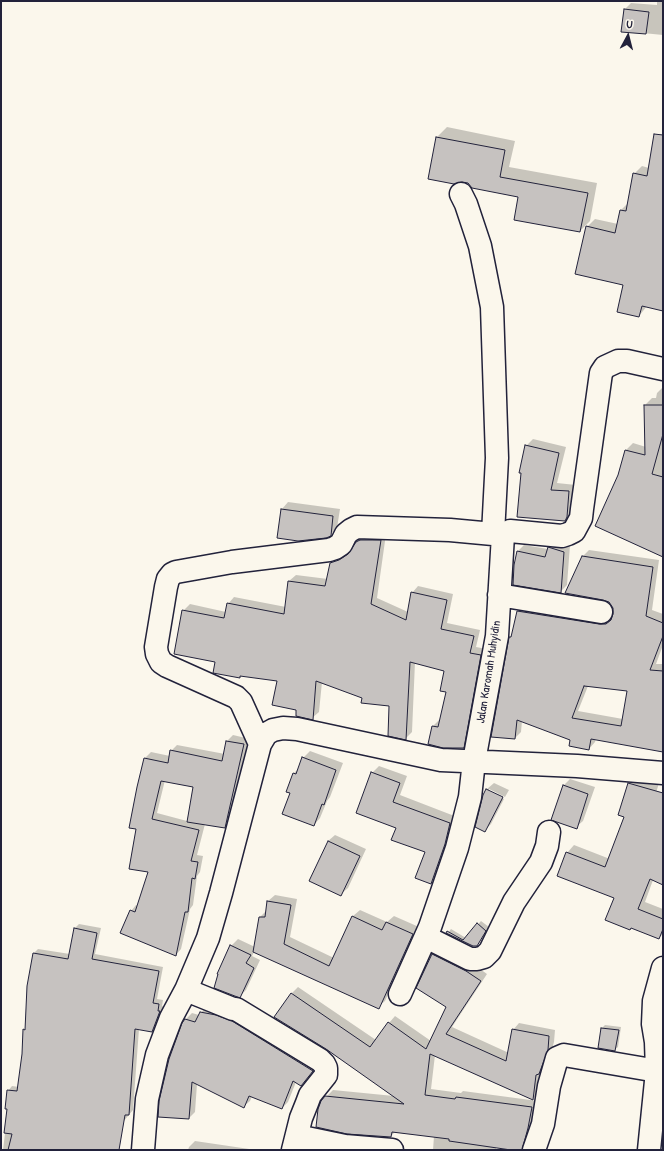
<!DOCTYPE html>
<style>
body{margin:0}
#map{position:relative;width:664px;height:1151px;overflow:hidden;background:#fbf7ec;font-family:"Patrick Hand",sans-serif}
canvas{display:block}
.frame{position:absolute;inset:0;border:2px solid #22223b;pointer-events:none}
.north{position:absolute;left:608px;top:16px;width:40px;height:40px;-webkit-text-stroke:3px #fbf7ec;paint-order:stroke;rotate:7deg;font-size:11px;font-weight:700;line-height:16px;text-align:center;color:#22223b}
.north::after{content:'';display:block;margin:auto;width:14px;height:18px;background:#22223b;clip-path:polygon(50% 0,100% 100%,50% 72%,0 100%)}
</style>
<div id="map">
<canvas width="664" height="1151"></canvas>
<div class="frame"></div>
<div class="north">U</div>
</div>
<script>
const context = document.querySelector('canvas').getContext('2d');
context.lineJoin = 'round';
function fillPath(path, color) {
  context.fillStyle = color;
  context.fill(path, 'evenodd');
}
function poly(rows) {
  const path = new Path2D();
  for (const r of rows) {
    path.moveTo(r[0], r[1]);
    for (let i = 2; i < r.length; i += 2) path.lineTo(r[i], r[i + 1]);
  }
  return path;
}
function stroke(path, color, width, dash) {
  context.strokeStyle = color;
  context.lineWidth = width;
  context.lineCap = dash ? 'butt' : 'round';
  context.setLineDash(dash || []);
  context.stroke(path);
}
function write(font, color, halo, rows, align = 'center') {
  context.font = font + ' "Patrick Hand",sans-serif';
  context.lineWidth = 3.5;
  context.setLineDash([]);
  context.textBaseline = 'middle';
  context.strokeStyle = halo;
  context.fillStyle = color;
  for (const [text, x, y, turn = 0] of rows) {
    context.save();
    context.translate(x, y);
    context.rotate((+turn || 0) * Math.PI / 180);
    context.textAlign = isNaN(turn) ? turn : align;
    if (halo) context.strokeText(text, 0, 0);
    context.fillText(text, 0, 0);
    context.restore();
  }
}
const shadow = poly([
 [657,1,663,1,663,35,622,31,624,10,631,3,657,5],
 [447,127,515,141,509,167,597,183,590,221,580,231,519,196,437,137],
 [663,137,663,310,647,306,639,316,624,285,587,227,595,219,618,224,621,210,628,203,634,174,642,166,649,168],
 [663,387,663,556,619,476,626,450,633,443,646,447,645,405,652,398,656,398,657,393],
 [533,439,566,447,557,483,576,485,572,513,565,520,526,446],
 [288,502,340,509,337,528,330,535,282,509],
 [386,534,377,598,408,612,412,593,418,586,453,594,447,623,480,630,476,647,487,649,470,741,463,747,429,744,433,726,439,720,441,720,447,691,445,670,415,662,412,732,405,739,390,705,363,697,322,682,319,712,312,718,298,710,278,681,242,675,240,677,216,661,183,611,190,604,226,612,228,604,234,597,286,607,289,581,296,575,328,579,331,563,337,556,352,551,357,543,364,536],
 [555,541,570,545,567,585,560,592,518,551,524,545,548,549],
 [589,550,659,560,652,610,663,614,663,645,656,664,663,664,663,751,596,739,595,742,589,749,571,739,522,721,521,732,515,738,510,637,512,635,518,611,524,605,606,618,613,618,613,607,583,556],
 [588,686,628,691,623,719,578,711],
 [233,735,250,739,231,821,225,827,205,824,197,855,203,856,200,872,197,876,193,905,190,909,181,949,176,955,131,911,136,905,138,906,149,871,137,828,130,827,145,758,151,752,170,756,171,751,177,745,225,754,227,741],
 [165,780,194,787,187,821,157,813],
 [310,751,343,763,330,797,327,801,320,818,314,825,291,792,287,791,294,773,299,768,303,758],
 [379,766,407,776,400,795,457,817,438,876,431,883,426,852,372,773],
 [636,776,659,783,656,793,663,795,663,884,653,880,645,902,663,909,663,934,659,938,567,853,574,845,610,859,626,816,619,814,629,783],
 [570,779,595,787,583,821,576,827,563,786],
 [494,783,509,790,505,797,489,789,489,791,504,799,491,824,484,831,484,796,487,789],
 [335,835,366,849,348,888,341,894,328,841],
 [275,895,297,899,290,937,334,958,353,916,360,910,387,922,394,916,419,927,385,1001,378,1007,254,952,252,956,260,960,246,990,240,996,231,946,238,939,255,947,260,917,267,910,268,901],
 [481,921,489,927,480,941,477,945,473,945,448,933,451,929,466,938],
 [79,924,101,928,95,954,163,967,157,999,163,1000,162,1006,164,1007,156,1027,152,1031,139,1029,133,1110,123,1122,115,1150,3,1150,8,1108,8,1091,12,1086,19,1087,34,953,38,949,70,954,75,928],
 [439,948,473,964,487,974,452,1027,509,1053,513,1030,519,1023,555,1030,554,1042,539,1092,533,1099,435,1055,431,1089,461,1093,463,1091,538,1101,528,1144,522,1150,496,1147,496,1150,433,1150,434,1136,395,1132,391,1136,326,1097,333,1090,394,1096,292,993,298,987,376,1040,389,1023,395,1016,431,1041,447,1006,433,954],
 [207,1006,319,1064,301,1085,296,1082,288,1102,282,1108,252,1096,250,1101,243,1107,197,1084,195,1112,189,1118,185,1020,192,1013,199,1015],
 [605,1025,621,1027,618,1047,614,1050,599,1047,602,1028],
 [195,1141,256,1150,188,1150,189,1147]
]);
const building = poly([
 [624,9,649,12,646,34,621,32,624,9],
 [654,134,663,135,663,311,642,306,639,317,617,312,623,285,575,274,586,226,615,233,620,210,626,211,633,173,647,176,654,134],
 [436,137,505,150,500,177,588,193,580,232,514,220,518,197,472,188,468,183,462,182,454,184,428,179,436,137],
 [644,405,663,405,663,434,652,474,663,477,663,557,595,526,618,475,625,450,645,455,644,405],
 [525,445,559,453,551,490,569,491,567,517,565,521,517,517,521,473,519,473,525,445],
 [281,509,333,516,331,536,326,538,298,541,277,538,281,509],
 [360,540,381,540,371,604,406,620,411,592,447,600,441,629,474,636,470,653,481,655,464,748,443,748,428,744,432,726,438,727,446,692,440,691,444,671,410,662,406,740,388,736,389,706,361,703,362,698,316,681,313,720,296,716,296,710,272,705,277,681,240,676,240,678,213,673,215,662,174,654,182,610,224,618,227,603,284,614,288,581,325,586,330,563,339,560,348,554,356,542,360,540],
 [548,547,564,552,561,593,513,585,514,565,517,551,545,557,548,547],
 [582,556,653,567,646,616,663,623,663,636,650,670,663,671,663,752,591,739,589,750,569,746,570,740,517,720,515,739,491,737,509,637,511,637,517,611,599,624,606,624,611,620,613,614,613,608,609,602,603,600,565,593,582,556],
 [584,686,627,691,621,726,572,718,584,686],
 [226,741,244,744,225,828,187,822,193,787,161,781,152,819,199,830,191,861,198,862,195,879,192,878,188,912,185,912,176,956,120,933,130,910,135,912,148,872,129,869,136,829,129,828,137,787,144,758,168,763,170,750,222,761,226,741],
 [302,757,336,770,324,805,322,804,314,826,282,814,290,793,286,792,293,773,296,774,302,757],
 [371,772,400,783,393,802,450,823,445,844,431,884,415,878,425,852,391,840,396,828,356,813,371,772],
 [628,783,663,793,663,885,650,879,638,909,663,919,663,929,659,939,631,928,630,930,605,920,614,898,557,876,566,852,605,867,624,817,618,815,628,783],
 [563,785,588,794,577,829,551,820,563,785],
 [486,789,503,797,485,832,475,827,483,795,486,789],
 [328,841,360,856,341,896,309,881,328,841],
 [267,901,291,905,284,944,329,966,352,916,382,930,386,922,413,934,379,1009,253,952,259,917,265,917,267,901],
 [477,923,486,931,477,946,473,946,446,933,447,931,463,940,477,923],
 [74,928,97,933,92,959,159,971,153,1003,159,1004,158,1011,160,1011,152,1032,135,1029,129,1115,125,1115,119,1150,8,1150,12,1134,4,1133,7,1109,5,1109,7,1090,17,1091,22,1054,23,1029,25,1030,27,986,33,953,68,959,74,928],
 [230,945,251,955,246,963,254,968,240,998,214,988,218,974,217,974,230,945],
 [432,954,466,971,481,981,446,1034,506,1061,512,1029,549,1036,548,1050,539,1074,536,1075,533,1100,430,1054,425,1095,455,1099,456,1097,532,1107,528,1128,522,1150,511,1150,449,1141,449,1139,392,1132,391,1137,347,1134,316,1127,318,1109,321,1101,325,1096,404,1104,326,1049,274,1017,291,993,370,1047,388,1022,426,1049,446,1007,416,988,432,954],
 [200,1012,216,1015,232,1021,313,1071,301,1086,293,1081,282,1109,249,1096,244,1108,192,1082,189,1119,158,1117,159,1101,169,1059,182,1023,185,1019,195,1022,200,1012],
 [601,1028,619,1030,615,1051,598,1048,601,1028]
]);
const minor = poly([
 [461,194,466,204,480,246,492,307,497,458,493,534,503,535,510,531,562,536,568,534,574,531,581,518,582,509,601,373,605,367,618,361,627,361,663,369],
 [499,595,601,612],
 [260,744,241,702,236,697,167,666,161,662,157,654,156,647,166,587,168,579,172,574,176,572,232,562,329,550,335,548,341,544,346,534,351,530,357,527,450,530,493,534],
 [426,937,470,959,477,959,484,957,490,951,514,902,541,862,547,846,549,832],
 [186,990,233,1009,236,1009,320,1060,324,1064,326,1068,326,1075,310,1095,307,1103,301,1118,293,1150],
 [400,994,430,927,457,848,470,797,474,761,497,636,503,535],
 [297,1136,345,1146,392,1150],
 [143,1150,147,1099,157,1055,171,1018,186,990,208,938,221,893,260,744,266,734,273,730,283,728,297,729,441,760,577,766,663,773],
 [534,1150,543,1124,549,1086,557,1058,564,1055,663,1072],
 [649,1150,657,1071,656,1042,653,1024,654,1001,663,968]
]);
const streetNames = [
 ["Jalan Karomah Muhyidin",489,672,-81]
];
fillPath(shadow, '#0003');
fillPath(building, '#c6c2c0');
stroke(building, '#22223b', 1);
stroke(minor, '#22223b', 25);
stroke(minor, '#fbf7ec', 22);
write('12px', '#22223b', '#fbf7ec', streetNames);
</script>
